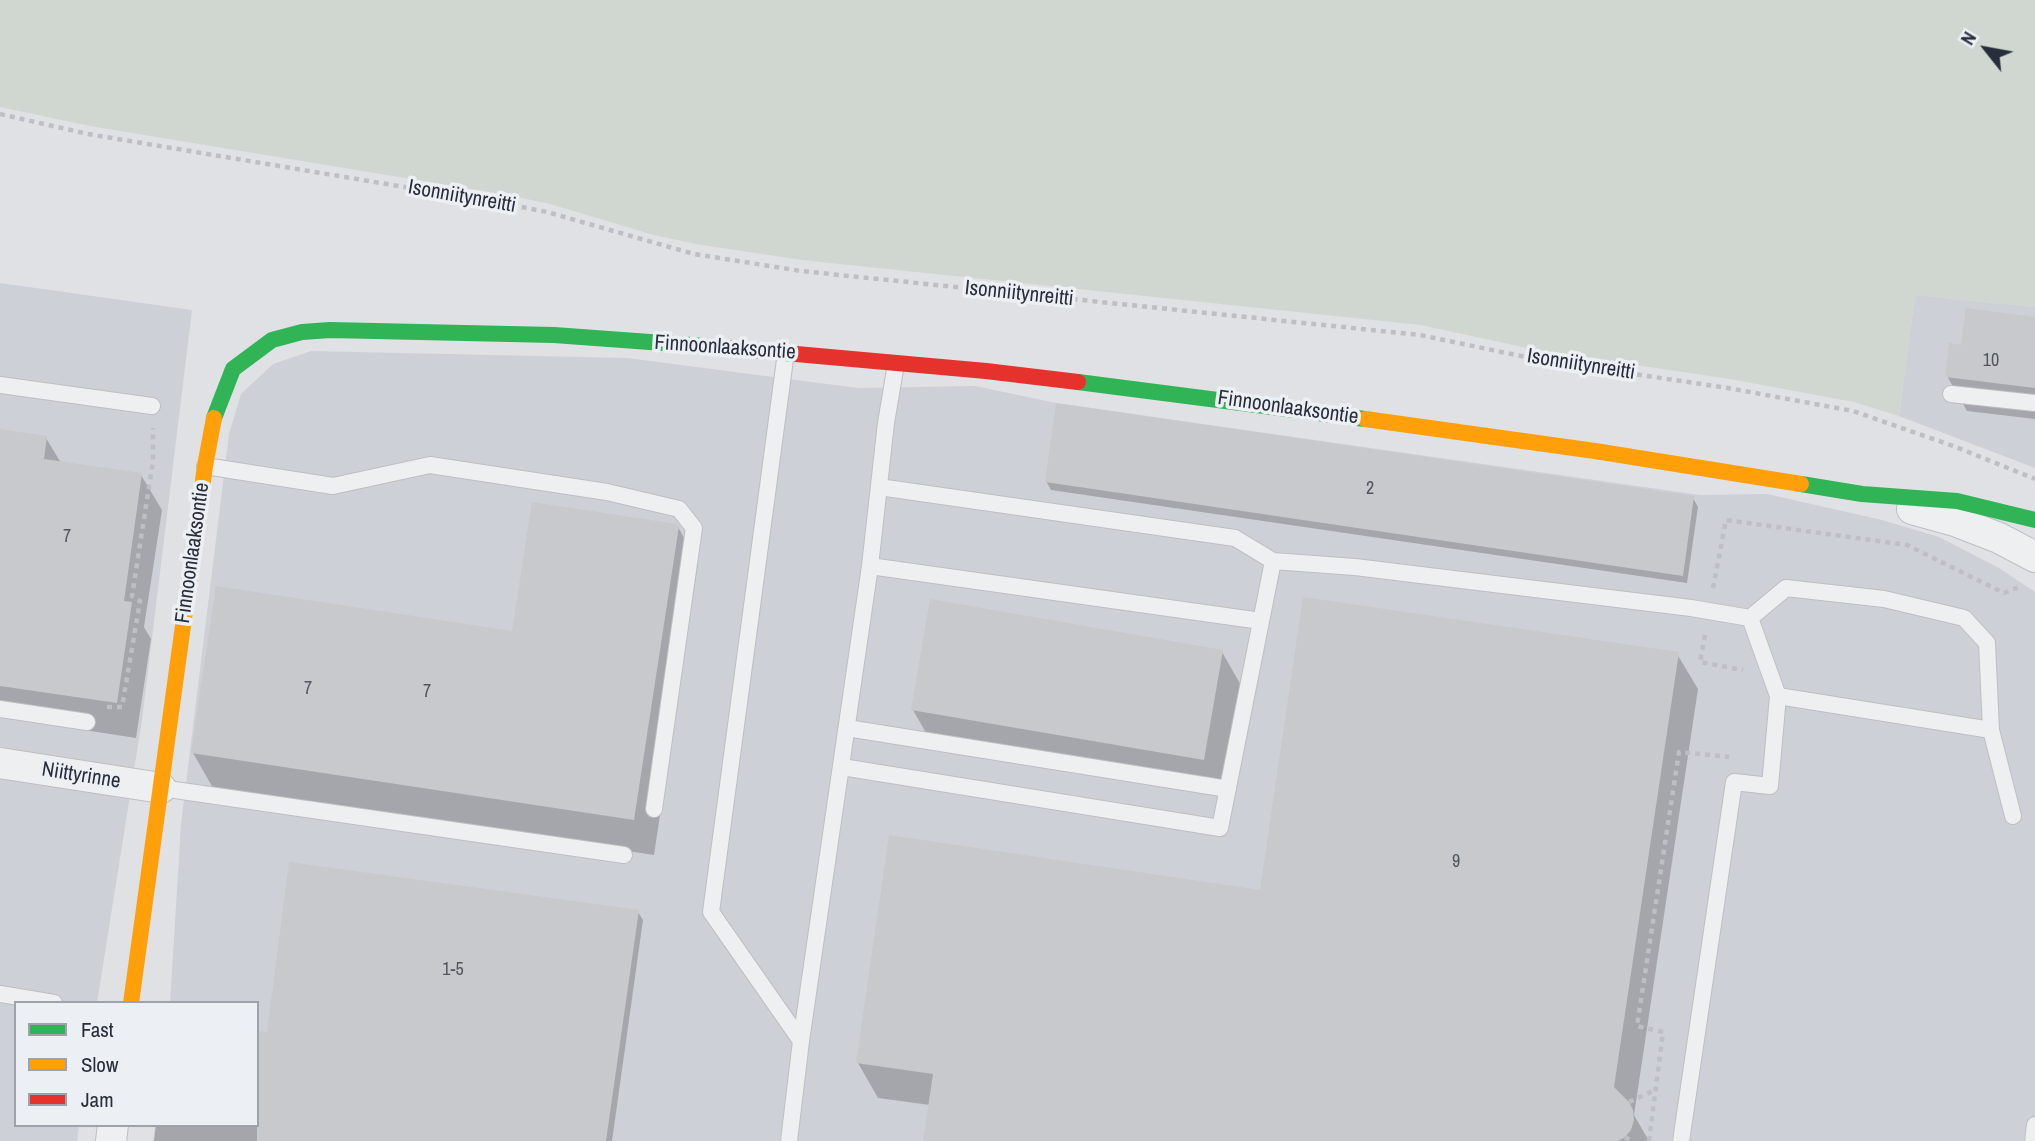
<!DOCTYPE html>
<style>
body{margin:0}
#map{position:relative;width:2035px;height:1141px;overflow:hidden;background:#dfe1e4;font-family:"Archivo Narrow",sans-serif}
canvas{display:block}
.legend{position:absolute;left:14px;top:1001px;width:245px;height:126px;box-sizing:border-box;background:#eceff4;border:2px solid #9ea2aa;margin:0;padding:9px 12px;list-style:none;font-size:21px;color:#282e3b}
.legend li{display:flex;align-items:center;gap:14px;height:35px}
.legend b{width:35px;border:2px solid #9ea2aa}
.north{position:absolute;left:1951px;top:14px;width:70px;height:70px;-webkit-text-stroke:5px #eceff4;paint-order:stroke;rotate:301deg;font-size:19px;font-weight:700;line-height:28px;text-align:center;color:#282e3b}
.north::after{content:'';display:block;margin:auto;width:24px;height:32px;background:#282e3b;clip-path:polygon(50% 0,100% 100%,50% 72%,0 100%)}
</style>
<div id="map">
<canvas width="2035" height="1141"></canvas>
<ul class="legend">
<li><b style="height:9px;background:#30b455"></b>Fast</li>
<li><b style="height:9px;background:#ff9f0a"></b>Slow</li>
<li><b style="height:9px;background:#e5322d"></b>Jam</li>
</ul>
<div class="north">N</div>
</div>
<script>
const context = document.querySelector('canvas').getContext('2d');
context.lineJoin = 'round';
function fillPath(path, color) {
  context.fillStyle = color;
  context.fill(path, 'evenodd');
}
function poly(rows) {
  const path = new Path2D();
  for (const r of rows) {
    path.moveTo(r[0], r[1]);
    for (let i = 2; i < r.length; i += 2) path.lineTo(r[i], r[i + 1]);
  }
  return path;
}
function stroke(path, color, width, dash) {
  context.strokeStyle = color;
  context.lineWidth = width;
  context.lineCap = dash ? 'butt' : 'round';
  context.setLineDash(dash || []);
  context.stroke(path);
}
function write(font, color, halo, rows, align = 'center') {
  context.font = font + ' "Archivo Narrow",sans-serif';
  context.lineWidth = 7;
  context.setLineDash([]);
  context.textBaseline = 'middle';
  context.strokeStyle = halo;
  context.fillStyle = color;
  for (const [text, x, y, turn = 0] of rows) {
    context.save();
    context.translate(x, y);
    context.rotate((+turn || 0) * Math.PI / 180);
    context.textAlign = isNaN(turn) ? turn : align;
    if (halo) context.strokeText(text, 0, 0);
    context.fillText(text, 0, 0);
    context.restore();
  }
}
const built = poly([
 [0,283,192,310,142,720,97,1003,16,1003,16,1125,79,1125,77,1141,0,1141],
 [1915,295,2035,307,2035,468,1899,416],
 [311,351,627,358,858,388,975,386,1056,403,1700,495,1767,494,1882,520,1939,537,1999,568,2035,592,2035,1141,153,1141,155,1125,257,1125,257,1003,170,1003,181,824,229,434,241,394,273,364]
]);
const green = poly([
 [0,0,2035,0,2035,307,1915,295,1899,416,1854,402,1730,379,1541,351,1421,325,802,260,696,244,654,235,550,204,508,195,90,126,0,107]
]);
const shadow = poly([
 [2035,319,2035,419,1967,411,1947,376,1963,346],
 [0,431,46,438,61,463,141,475,162,510,144,627,151,639,136,738,0,717],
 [1046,481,1693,498,1698,507,1687,583,1051,490],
 [678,527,698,563,654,855,213,788,193,753,514,633],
 [1222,652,1242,687,1224,794,933,745,913,710],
 [1677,654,1698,689,1634,1115,1649,1141,925,1141,930,1105,878,1098,858,1063,1261,892],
 [638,912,643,920,612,1141,154,1141,156,1125,257,1125]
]);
const building = poly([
 [1966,308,2035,317,2035,388,1945,377,1949,343,1961,345],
 [1056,403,1694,496,1683,576,1045,482],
 [0,429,47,436,44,459,142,473,124,601,132,602,117,703,0,686],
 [532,502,677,524,679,526,634,820,191,753,216,586,512,631],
 [1303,597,1679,652,1614,1087,1629,1102,1633,1110,1634,1120,1631,1130,1625,1137,1618,1141,923,1141,933,1074,856,1063,889,835,1260,890],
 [930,599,1223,650,1204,760,911,710],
 [289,862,639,910,606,1141,257,1141,257,1031,267,1032]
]);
const path = poly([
 [0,114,88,134,506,204,547,212,694,254,801,271,1420,335,1540,360,1728,388,1853,411,1956,447,2035,479],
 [1713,588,1726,520,1907,545,2004,593,2022,586],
 [1705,635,1700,662,1743,670],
 [107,707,122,707,140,601,132,596,153,461,153,428],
 [1629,1102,1655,1090],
 [1625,1137,1632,1141],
 [1649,1141,1663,1032,1637,1026,1679,752,1729,757]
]);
const lane = poly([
 [786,352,711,912,801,1041,789,1141],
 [0,385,152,406],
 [1951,394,2035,403],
 [205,466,333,486,430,465,607,492,679,509,694,528,654,809],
 [879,487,1235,538,1273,561,1355,567,1691,608,1750,618,1786,588,1884,599,1964,618,1987,643,1991,730,2013,816],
 [870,566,1261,621],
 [1778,696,1991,730],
 [0,709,87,722],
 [847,728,1228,789],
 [842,767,1220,828,1273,561],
 [161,788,624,855],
 [0,994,54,1003],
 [801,1041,870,566,886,423,896,364],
 [1681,1141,1734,782,1770,786,1778,696,1750,618],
 [2033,1141,2035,1125]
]);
const street = poly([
 [1912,509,1955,521,1999,538,2035,557],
 [0,763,161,788],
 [111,1141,113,1125]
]);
const fast = poly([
 [1078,382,1365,419],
 [214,418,233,369,272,340,302,332,330,330,554,335,718,347],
 [1801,484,1862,494,1957,501,2035,520]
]);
const slow = poly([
 [1365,419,1595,451,1801,484],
 [131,1003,205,466,214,418]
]);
const jam = poly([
 [718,347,986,371,1078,382]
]);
const numberNames = [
 ["10",1991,361],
 ["2",1370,489],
 ["7",67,537],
 ["7",308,689],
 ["7",427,692],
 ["9",1456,862],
 ["1-5",453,970]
];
const streetNames = [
 ["Isonniitynreitti",462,197,10],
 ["Isonniitynreitti",1019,294,6],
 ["Finnoonlaaksontie",725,348,4],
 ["Isonniitynreitti",1581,365,9],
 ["Finnoonlaaksontie",1288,408,8],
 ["Finnoonlaaksontie",193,553,-82],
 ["Niittyrinne",81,776,9]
];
fillPath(built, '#cdd0d7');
fillPath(green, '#cfd7d0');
fillPath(shadow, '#0003');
fillPath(building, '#c7c9cc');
stroke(lane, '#bdbfc2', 18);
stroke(street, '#bdbfc2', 32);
stroke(path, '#bdbfc4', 4.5, [5, 5]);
stroke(lane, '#eeeff0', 16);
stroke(street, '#eeeff0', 30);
stroke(fast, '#30b455', 16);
stroke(slow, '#ff9f0a', 16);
stroke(jam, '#e5322d', 16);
write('18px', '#505660', null, numberNames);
write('21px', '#282e3b', '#eceff4', streetNames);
</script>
